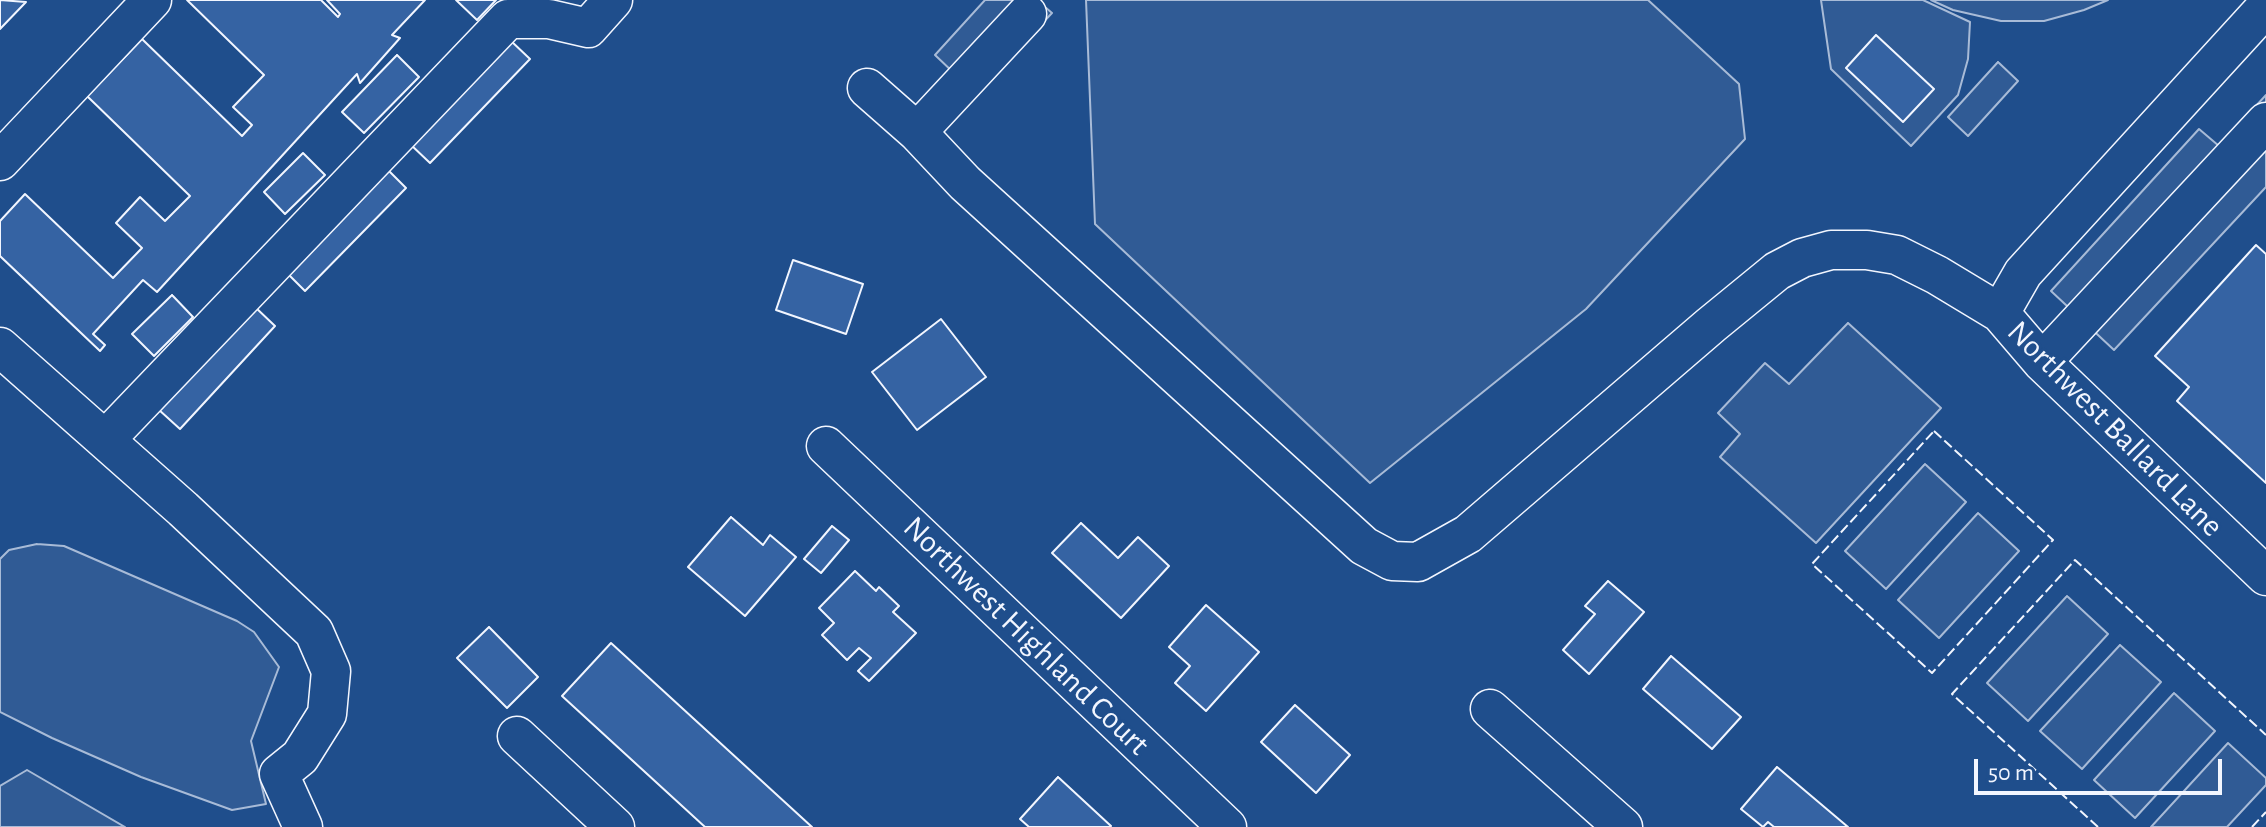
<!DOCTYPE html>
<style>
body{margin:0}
#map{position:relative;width:2266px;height:827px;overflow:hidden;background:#1f4e8c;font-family:"Alegreya Sans",sans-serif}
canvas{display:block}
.scale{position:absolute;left:1974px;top:759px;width:248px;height:36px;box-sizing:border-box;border:4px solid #f2f6ff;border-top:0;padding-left:10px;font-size:24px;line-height:28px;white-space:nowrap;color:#f2f6ff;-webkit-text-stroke:6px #1f4e8c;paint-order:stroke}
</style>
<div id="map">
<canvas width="2266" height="827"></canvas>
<div class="scale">50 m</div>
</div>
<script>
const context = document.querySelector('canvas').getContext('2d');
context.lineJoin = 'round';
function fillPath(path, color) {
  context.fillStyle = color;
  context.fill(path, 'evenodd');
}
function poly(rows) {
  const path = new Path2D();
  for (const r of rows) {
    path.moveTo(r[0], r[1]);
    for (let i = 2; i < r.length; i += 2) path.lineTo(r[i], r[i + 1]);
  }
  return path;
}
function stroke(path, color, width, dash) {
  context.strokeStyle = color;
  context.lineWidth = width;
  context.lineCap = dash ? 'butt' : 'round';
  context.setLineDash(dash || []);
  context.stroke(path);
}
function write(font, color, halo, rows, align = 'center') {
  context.font = font + ' "Alegreya Sans",sans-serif';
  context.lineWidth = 6;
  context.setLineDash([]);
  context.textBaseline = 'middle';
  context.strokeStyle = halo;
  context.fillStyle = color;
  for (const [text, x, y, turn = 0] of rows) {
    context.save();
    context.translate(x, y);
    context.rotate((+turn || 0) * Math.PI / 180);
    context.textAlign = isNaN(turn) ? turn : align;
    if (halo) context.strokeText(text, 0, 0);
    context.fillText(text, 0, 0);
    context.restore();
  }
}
const built = poly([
 [985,0,1037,0,1052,13,976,94,935,55,985,0],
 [1086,0,1648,0,1739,84,1745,139,1586,309,1370,483,1095,224,1086,0],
 [1821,0,1923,0,1970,22,1968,59,1958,95,1911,146,1831,69,1821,0],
 [1931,0,2108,0,2084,10,2044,21,2001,21,1953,10,1931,0],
 [1998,62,2018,81,1968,136,1948,117,1998,62],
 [2266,95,2266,187,2114,350,2051,291,2199,129,2219,146,2266,95],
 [1848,323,1941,408,1816,543,1720,457,1740,434,1718,413,1765,363,1789,384,1848,323],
 [1925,464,1966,502,1886,589,1845,551,1925,464],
 [1978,513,2019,551,1939,638,1898,600,1978,513],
 [37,544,64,546,237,621,254,632,279,667,251,741,266,804,232,810,141,777,52,738,0,712,0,559,9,550,37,544],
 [2067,596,2108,634,2028,721,1987,683,2067,596],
 [2120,645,2161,682,2082,769,2040,731,2120,645],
 [2174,693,2215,731,2135,818,2094,780,2174,693],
 [2228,743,2266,778,2266,785,2227,827,2151,827,2228,743],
 [27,770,125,827,0,827,0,786,27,770]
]);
const building = poly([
 [0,0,26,2,0,29,0,0],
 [187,0,321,0,338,17,340,14,327,0,425,0,392,35,400,38,360,83,357,74,157,292,143,280,93,334,105,345,100,351,0,256,0,221,25,194,113,278,142,248,116,223,140,197,165,221,190,196,87,96,142,39,242,136,252,125,233,107,264,75,187,0],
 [456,0,496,0,477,20,456,0],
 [1876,35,1934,89,1903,122,1846,68,1876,35],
 [510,40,530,59,430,163,410,144,510,40],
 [397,55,419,77,364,133,342,112,397,55],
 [303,153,325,175,285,214,264,192,303,153],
 [386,168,406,188,305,291,286,272,386,168],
 [2256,245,2266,254,2266,483,2177,401,2189,387,2155,356,2256,245],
 [793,260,863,284,846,334,776,310,793,260],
 [172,295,193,317,154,356,132,334,172,295],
 [254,306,275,326,180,429,158,409,254,306],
 [941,319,986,377,917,430,872,372,941,319],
 [731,517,763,545,770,535,796,557,745,616,688,567,731,517],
 [1081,523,1118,558,1138,537,1169,566,1121,618,1052,553,1081,523],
 [832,526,849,540,821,573,804,559,832,526],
 [855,571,876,591,879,587,899,606,893,612,916,633,869,681,858,671,871,658,859,648,847,660,822,635,834,623,819,608,855,571],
 [1608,581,1644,612,1589,674,1563,650,1595,614,1585,606,1608,581],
 [1206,605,1259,652,1206,711,1175,683,1190,666,1169,647,1206,605],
 [489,627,538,677,507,708,457,658,489,627],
 [611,643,812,827,705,827,562,696,611,643],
 [1671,656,1741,717,1712,749,1643,689,1671,656],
 [1295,705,1350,755,1316,793,1261,742,1295,705],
 [1777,767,1848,827,1774,827,1768,822,1763,827,1741,809,1777,767],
 [1058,777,1111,826,1110,827,1029,827,1020,819,1058,777]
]);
const minor = poly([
 [867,88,917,132,965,183,1364,546,1392,561,1418,562,1468,534,1711,325,1777,271,1802,258,1831,250,1867,250,1897,255,1937,275,2000,313,2042,362,2266,576],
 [917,132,1027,14],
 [0,161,152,0],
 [2000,313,2023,273,2266,7],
 [0,347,183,509,314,632,331,671,327,714,300,757,279,774,303,827],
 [2042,362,2266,122],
 [105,440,508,19,549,19,588,28,613,0],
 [826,446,1227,827],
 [1490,709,1623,827],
 [517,736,615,827]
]);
const fence = poly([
 [1934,431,2053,540,1932,673,1812,564,1934,431],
 [2098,827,1952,694,2075,560,2266,735],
 [2252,827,2266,812]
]);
const streetNames = [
 ["Northwest Ballard Lane",2115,429,45],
 ["Northwest Highland Court",1026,636,44]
];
fillPath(built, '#305b95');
stroke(built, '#a8bbd7', 2);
fillPath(building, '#3563a3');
stroke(building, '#f2f6ff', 2);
stroke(minor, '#f2f6ff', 41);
stroke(minor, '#1f4e8c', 38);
stroke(fence, '#f2f6ff', 2, [10, 4]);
write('32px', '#f2f6ff', '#1f4e8c', streetNames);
</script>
